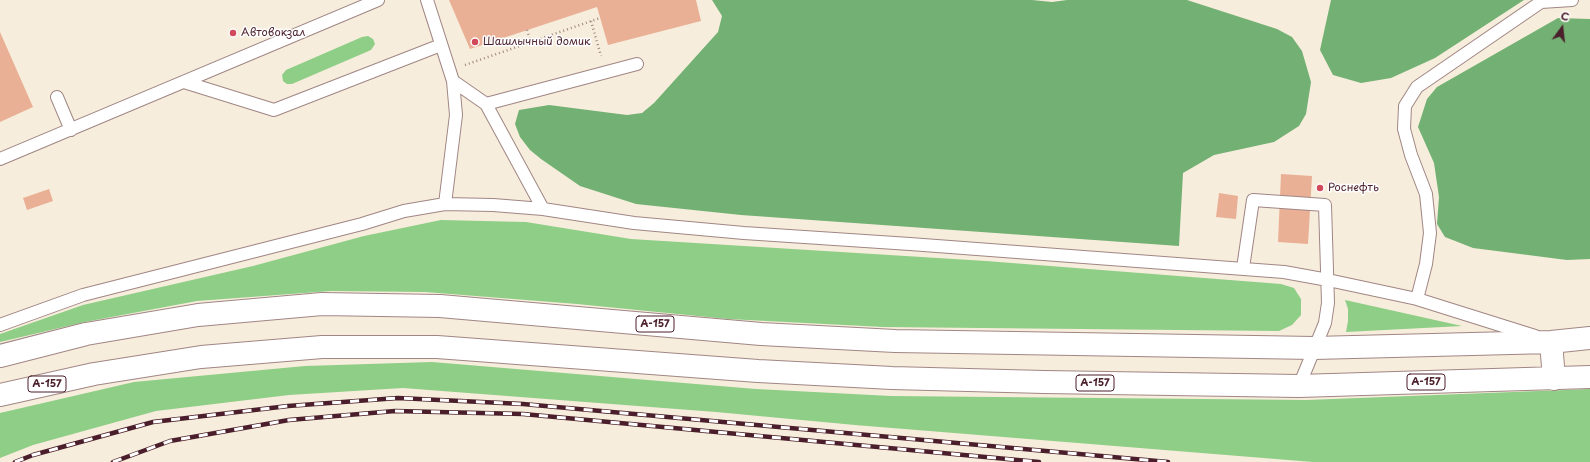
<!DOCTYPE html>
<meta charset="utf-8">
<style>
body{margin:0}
#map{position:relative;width:1590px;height:462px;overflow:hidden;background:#f7eddc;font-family:"Playpen Sans",sans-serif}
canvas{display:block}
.north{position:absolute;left:1542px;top:8px;width:40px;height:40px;-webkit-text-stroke:3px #fff;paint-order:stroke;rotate:15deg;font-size:11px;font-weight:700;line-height:16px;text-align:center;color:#4a1f2b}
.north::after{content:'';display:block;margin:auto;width:14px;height:18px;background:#4a1f2b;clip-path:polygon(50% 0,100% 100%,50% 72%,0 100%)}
</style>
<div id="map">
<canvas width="1590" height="462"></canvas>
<div class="north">С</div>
</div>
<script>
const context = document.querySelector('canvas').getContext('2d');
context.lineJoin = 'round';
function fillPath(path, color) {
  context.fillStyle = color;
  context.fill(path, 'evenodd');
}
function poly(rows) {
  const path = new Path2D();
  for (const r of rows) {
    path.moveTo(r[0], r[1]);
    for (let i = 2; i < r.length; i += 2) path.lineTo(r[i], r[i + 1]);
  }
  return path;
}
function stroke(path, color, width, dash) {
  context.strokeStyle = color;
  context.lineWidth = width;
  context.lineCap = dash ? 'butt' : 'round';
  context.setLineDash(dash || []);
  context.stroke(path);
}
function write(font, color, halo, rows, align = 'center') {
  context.font = font + ' "Playpen Sans",sans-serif';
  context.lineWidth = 3;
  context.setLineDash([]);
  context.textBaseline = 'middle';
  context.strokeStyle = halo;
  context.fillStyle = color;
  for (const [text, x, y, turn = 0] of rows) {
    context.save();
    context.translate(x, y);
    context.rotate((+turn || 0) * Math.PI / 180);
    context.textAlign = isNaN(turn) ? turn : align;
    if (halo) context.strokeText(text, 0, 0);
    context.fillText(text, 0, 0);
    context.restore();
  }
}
const green = poly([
 [368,36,373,39,375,44,371,50,292,84,287,84,283,81,282,75,286,70,362,37],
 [441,220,526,222,631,239,986,261,1281,284,1294,288,1301,299,1301,315,1292,325,1279,331,883,327,728,319,577,304,425,292,331,291,197,301,85,322,0,342,0,334,83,305,253,266,364,236],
 [1345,300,1462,326,1346,332,1348,321,1348,309],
 [432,362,756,389,891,396,1307,400,1590,389,1590,462,1313,462,855,425,716,412,403,388,289,395,156,411,33,445,0,458,0,413,134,382,305,366]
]);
const forest = poly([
 [712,0,1032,0,1052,2,1067,0,1187,0,1277,29,1292,37,1302,51,1311,82,1306,114,1299,126,1274,142,1214,155,1183,173,1179,246,741,215,636,204,580,186,541,159,530,150,520,137,515,124,519,110,549,105,627,115,642,113,654,103,718,32,722,16],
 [1331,0,1524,0,1435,58,1391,78,1361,83,1333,75,1320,50],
 [1558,18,1590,19,1590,259,1567,260,1473,248,1445,237,1437,224,1439,197,1434,163,1418,127,1427,99,1437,87]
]);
const building = poly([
 [449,0,696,0,701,21,608,45,597,7,470,49],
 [0,32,33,107,0,122],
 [1281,174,1312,176,1308,244,1278,242],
 [49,189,53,201,27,210,23,198],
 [1219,193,1238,196,1236,219,1216,217]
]);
const path = poly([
 [591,21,601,56],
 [527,30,531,42],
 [465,65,600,18]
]);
const lane = poly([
 [453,81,486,104,543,209],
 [184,82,274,110,441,45],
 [57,97,71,130],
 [486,104,637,64],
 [0,159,378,0],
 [445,204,493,205,543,209,634,223,744,233,910,244,1284,272,1328,280,1417,299,1535,336],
 [1243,268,1253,200,1325,205,1328,303,1325,323,1299,386],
 [1417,299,1426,264,1430,233,1426,194,1411,155,1404,129,1405,106,1417,87,1541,2,1572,0],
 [0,325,83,295,362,224,404,211,445,204,456,115,453,81,427,0]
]);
const primary = poly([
 [1551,342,1554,379],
 [0,356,86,334,198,315,322,304,440,306,761,334,895,341,1314,348,1551,342,1590,338],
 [0,395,94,374,201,357,322,347,437,347,758,371,892,378,1044,382,1299,386,1590,377]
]);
const rail = poly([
 [15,462,33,455,153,422,288,406,398,398,523,404,1168,462],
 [113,462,170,441,289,420,395,411,523,414,1039,462]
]);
const markers = [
 [233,33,4,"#d1495b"],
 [475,42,4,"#d1495b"],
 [1320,188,4,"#d1495b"]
];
const shields = [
 [655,324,38],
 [1426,382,38],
 [1095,383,38],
 [47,384,38]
];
const shieldNames = [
 ["А-157",655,324],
 ["А-157",1426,382],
 ["А-157",1095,383],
 ["А-157",47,384]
];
const poiNames = [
 ["Автовокзал",241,33],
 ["Шашлычный домик",483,42],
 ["Роснефть",1328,188]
];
fillPath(green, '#8ece86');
fillPath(forest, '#72b173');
fillPath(building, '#eab095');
stroke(lane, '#a08684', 14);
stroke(primary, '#a08684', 24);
stroke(path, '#a08684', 2.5, [1, 3]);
stroke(lane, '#fff', 12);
stroke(primary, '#fff', 22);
stroke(rail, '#4a1f2b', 4.5);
stroke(rail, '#fff', 3, [9]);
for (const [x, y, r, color] of markers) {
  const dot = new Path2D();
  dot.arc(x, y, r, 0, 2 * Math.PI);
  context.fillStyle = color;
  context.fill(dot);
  stroke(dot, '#fff', 1.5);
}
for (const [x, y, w] of shields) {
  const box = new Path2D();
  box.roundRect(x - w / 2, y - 8, w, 16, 3);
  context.fillStyle = '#fff';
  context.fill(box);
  stroke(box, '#4a1f2b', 1);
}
write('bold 10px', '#4a1f2b', null, shieldNames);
write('11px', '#4a1f2b', '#fff', poiNames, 'left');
</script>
